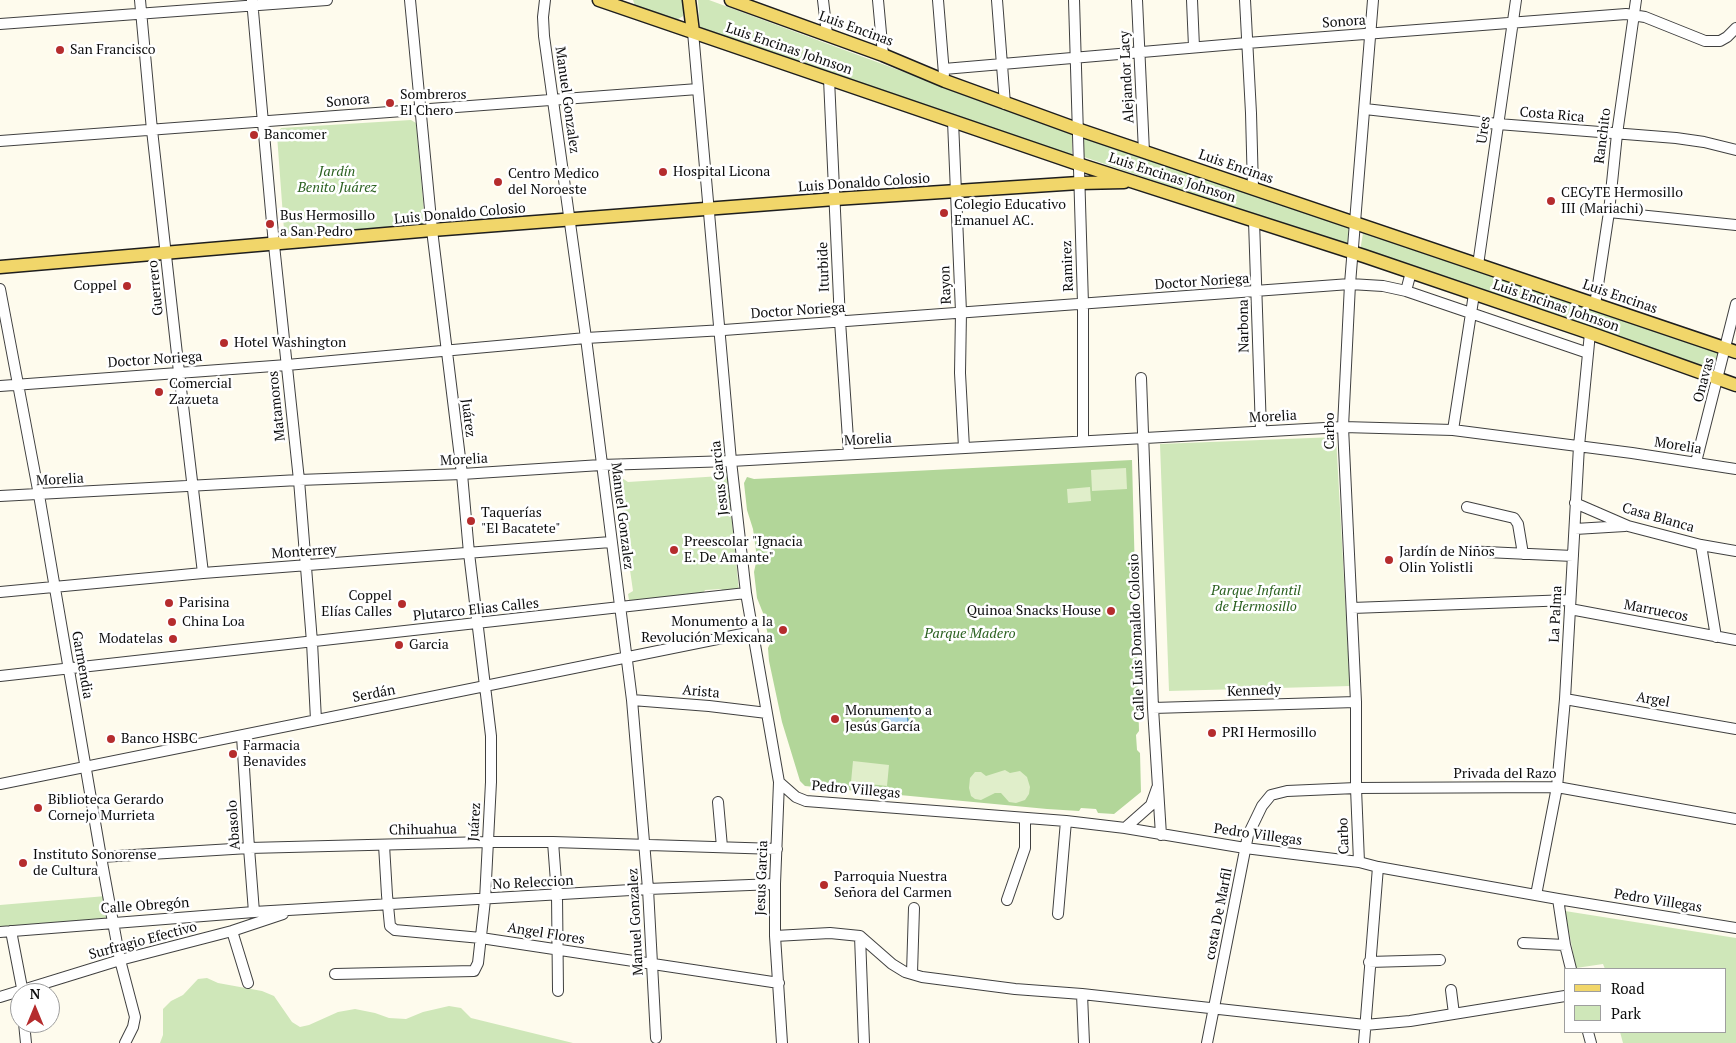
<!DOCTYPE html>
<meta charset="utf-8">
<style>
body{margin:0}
#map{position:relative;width:1736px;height:1043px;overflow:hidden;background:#fefbed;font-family:"PT Serif",serif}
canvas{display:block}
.legend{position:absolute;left:1564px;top:968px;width:162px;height:65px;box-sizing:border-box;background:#fff;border:1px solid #9e9e9e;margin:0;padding:6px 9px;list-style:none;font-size:15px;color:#0d0d0d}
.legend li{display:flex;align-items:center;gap:10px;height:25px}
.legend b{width:25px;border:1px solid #9e9e9e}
.north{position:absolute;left:10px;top:983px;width:50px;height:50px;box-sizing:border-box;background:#fff;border:1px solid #9e9e9e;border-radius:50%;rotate:0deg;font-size:14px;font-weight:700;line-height:20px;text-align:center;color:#0d0d0d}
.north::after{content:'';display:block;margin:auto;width:18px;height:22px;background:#b52c2d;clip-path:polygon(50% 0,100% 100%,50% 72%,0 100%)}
</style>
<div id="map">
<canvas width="1736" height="1043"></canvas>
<ul class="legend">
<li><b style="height:6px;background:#f1d66a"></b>Road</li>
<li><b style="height:14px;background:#cfe7b9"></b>Park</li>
</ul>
<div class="north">N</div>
</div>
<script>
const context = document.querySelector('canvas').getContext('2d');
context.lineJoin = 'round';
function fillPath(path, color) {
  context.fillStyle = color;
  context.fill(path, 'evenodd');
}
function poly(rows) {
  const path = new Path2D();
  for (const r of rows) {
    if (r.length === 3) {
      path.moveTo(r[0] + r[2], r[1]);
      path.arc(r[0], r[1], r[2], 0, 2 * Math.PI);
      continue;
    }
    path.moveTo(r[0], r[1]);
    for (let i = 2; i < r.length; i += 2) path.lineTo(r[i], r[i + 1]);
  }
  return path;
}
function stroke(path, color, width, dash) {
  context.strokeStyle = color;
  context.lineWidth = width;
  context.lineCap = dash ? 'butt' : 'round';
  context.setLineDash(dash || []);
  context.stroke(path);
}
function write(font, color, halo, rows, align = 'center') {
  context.font = font + ' "PT Serif",serif';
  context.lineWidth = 5;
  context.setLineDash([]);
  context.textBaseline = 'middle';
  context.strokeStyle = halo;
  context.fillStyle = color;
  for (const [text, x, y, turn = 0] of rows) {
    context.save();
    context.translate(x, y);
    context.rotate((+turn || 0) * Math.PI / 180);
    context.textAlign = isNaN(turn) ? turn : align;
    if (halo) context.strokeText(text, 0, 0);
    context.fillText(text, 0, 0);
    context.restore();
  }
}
const green = poly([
 [633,0,683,0,683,16,675,21,636,9],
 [698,0,709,0,1072,134,1072,155,700,29],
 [411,120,416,123,425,222,420,228,287,237,284,230,277,135,281,128],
 [1084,138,1354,230,1351,247,1084,157],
 [1363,233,1718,353,1713,370,1360,251],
 [1336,437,1350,686,1169,691,1160,444],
 [727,472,739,591,725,593,721,589,705,590,702,596,649,601,629,600,628,594,633,591,628,556,623,554,620,531,625,532,620,491,615,486,614,475,619,476,628,482,721,476],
 [106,896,108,918,0,927,0,905],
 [1565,911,1736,938,1736,1043,1623,1043,1620,1032,1725,1032,1725,969,1605,969,1603,964,1576,968],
 [207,978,218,983,262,991,274,996,292,1022,300,1027,309,1025,338,1012,355,1009,375,1013,389,1018,406,1019,423,1012,449,1006,461,1008,471,1018,573,1043,160,1043,163,1035,163,1009,171,1001,183,995,198,979]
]);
const forest = poly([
 [1132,460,1139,731,1136,735,1137,750,1140,753,1141,792,1114,814,1098,813,1096,809,1081,808,1079,811,1047,809,805,786,800,781,782,722,769,661,768,648,770,644,763,613,757,598,754,572,757,558,753,529,747,510,744,483,747,477,754,479]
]);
const pitch = poly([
 [1126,468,1127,489,1092,491,1091,470],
 [1090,487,1091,501,1068,503,1067,489],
 [853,761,889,765,887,786,851,782],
 [1005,770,1010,773,1020,771,1027,777,1030,787,1029,794,1025,800,1016,803,1009,802,1001,793,995,793,981,800,975,799,971,796,969,788,970,778,975,772,981,772,986,776]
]);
const water = poly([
 [897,720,11]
]);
const minor = poly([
 [140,0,152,130,179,372,203,573],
 [252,0,274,245,299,480,312,642,316,720],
 [545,0,543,17,544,36,586,338,632,700,648,889,656,1038],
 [823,0,827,34],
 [878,0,883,55],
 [938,0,944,74],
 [997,0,1005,104],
 [1074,0,1083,304,1083,441],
 [1137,0,1144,152],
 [1192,0,1194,47],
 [1245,0,1251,113,1253,189],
 [0,24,327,0],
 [693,32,731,461,746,593,779,782,775,884,775,936,782,1043],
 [944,69,1247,43,1626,14,1645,17,1705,41,1720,41,1727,37,1736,28],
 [829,79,840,321,849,454],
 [1365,109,1498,124,1676,138,1704,142,1736,150],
 [953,121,961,312,960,373,964,448],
 [0,141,698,89],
 [1609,212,1736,225],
 [1254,221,1261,431],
 [1478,265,1516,0],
 [0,289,39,495,101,857,120,960,135,1017,133,1027,125,1043],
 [1406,291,1411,272],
 [1595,305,1609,212,1617,134,1636,0],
 [1141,378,1153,708,1161,835],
 [0,386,287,365,586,338,724,330,1350,284,1383,286,1406,291,1588,353],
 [1453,430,1474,294],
 [1696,462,1736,304],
 [0,496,299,480,462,474,601,465,731,461,1343,427,1453,430,1632,453,1736,469],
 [1575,503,1628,526,1701,545,1736,551],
 [1467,507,1514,518,1518,524,1523,554],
 [1575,529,1625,526],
 [1701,545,1716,637],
 [1464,551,1573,556],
 [0,592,203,573,611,542],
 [1352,608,1570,600],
 [1570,609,1736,640],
 [0,676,746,593],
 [1565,699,1736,729],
 [632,700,709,706,767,713],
 [1153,708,1356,702],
 [242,736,249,848,254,912],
 [779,782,796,797,806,801,1066,821,1125,828,1245,848,1359,862,1378,867,1558,899,1736,928],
 [0,784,752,632],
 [718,802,722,847],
 [1125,828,1151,805,1157,788],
 [553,842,557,895,558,991],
 [384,845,387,895,390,926,395,930,481,938,779,983],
 [101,857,249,848,487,842,553,842,777,849],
 [1359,862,1356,788,1356,702,1343,427,1350,284,1373,0],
 [1536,895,1557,787,1565,699,1579,446,1590,333],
 [1558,899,1565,945,1571,969],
 [1007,900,1025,848,1025,818],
 [1058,914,1066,821],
 [11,931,23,993],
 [232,931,248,983],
 [0,932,254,912,648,889,775,884],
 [775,936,830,933,860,936,892,964,905,972,922,977,1015,989,1082,994,1365,1025,1410,1021,1565,996],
 [860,936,864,1043],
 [1523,943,1565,945],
 [1369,962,1440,960],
 [912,973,914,908],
 [335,974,474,971,478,963,485,900,491,782,491,736,469,553,462,474,432,230,410,0],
 [1451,990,1454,1014],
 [1082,994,1084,1043],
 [0,997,120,960,232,931,283,914],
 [24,1023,26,1043],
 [1588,1032,1591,1043],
 [1207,1043,1248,835,1262,806,1271,795,1287,791,1356,788,1557,787,1736,819],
 [1364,1043,1378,867]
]);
const major = poly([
 [599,0,1078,164,1364,256,1590,333,1736,385],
 [689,0,693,32],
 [731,0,883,55,945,81,1077,129,1736,352],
 [0,267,432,230,835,199,1079,183,1124,182]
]);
const markers = [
 [60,50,5,"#b52c2d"],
 [390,103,5,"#b52c2d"],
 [254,135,5,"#b52c2d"],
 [663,172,5,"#b52c2d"],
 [498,182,5,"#b52c2d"],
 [1551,201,5,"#b52c2d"],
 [944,213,5,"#b52c2d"],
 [270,224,5,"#b52c2d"],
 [127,286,5,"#b52c2d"],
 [224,343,5,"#b52c2d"],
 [159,392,5,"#b52c2d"],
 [471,521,5,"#b52c2d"],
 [674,550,5,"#b52c2d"],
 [1389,560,5,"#b52c2d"],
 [169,603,5,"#b52c2d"],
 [402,604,5,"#b52c2d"],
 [1111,611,5,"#b52c2d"],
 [172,622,5,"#b52c2d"],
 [783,630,5,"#b52c2d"],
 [173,639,5,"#b52c2d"],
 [399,645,5,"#b52c2d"],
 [835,719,5,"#b52c2d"],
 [1212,733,5,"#b52c2d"],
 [111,739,5,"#b52c2d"],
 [233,754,5,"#b52c2d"],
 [38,808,5,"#b52c2d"],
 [23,863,5,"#b52c2d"],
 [824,885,5,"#b52c2d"]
];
const streetNames = [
 ["Sonora",1344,22,-4],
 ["Luis Encinas",856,29,20],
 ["Luis Encinas Johnson",789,49,19],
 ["Alejandor Lacy",1127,77,-93],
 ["Manuel Gonzalez",567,100,82],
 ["Sonora",348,101,-5],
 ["Costa Rica",1552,115,5],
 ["Ures",1484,130,-82],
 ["Ranchito",1603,136,-83],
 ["Luis Encinas",1236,167,19],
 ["Luis Encinas Johnson",1172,178,18],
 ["Luis Donaldo Colosio",864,183,-4],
 ["Luis Donaldo Colosio",460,214,-5],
 ["Ramirez",1068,266,-92],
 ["Iturbide",824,267,-92],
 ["Doctor Noriega",1202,282,-4],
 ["Rayon",946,285,-92],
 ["Guerrero",156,288,-96],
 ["Luis Encinas",1620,297,19],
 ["Luis Encinas Johnson",1556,306,19],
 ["Doctor Noriega",798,311,-4],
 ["Narbona",1244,326,-91],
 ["Doctor Noriega",155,360,-4],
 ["Onavas",1704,380,-75],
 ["Matamoros",277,406,-96],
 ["Morelia",1273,417,-3],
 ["Juárez",468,418,83],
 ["Carbo",1330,431,-90],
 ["Morelia",868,440,-3],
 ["Morelia",1678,446,9],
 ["Morelia",464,460,-3],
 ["Jesus Garcia",720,478,-96],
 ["Morelia",60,480,-3],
 ["Manuel Gonzalez",622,516,83],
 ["Casa Blanca",1658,518,16],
 ["Monterrey",304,552,-4],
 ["Plutarco Elias Calles",476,610,-6],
 ["Marruecos",1656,611,11],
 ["La Palma",1556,614,-87],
 ["Calle Luis Donaldo Colosio",1137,637,-92],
 ["Garmendia",82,665,80],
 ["Kennedy",1254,691,-2],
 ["Arista",701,692,5],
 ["Serdán",374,694,-11],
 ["Argel",1653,700,10],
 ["Privada del Razo",1505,774],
 ["Pedro Villegas",856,790,5],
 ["Juárez",475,822,-86],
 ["Abasolo",234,825,-94],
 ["Chihuahua",423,830,-1],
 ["Pedro Villegas",1258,835,8],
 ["Carbo",1344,836,-92],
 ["Jesus Garcia",762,878,-88],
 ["No Releccion",533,883,-3],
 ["Pedro Villegas",1658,901,9],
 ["Calle Obregón",145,906,-4],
 ["costa De Marfil",1219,914,-79],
 ["Manuel Gonzalez",636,922,-93],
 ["Angel Flores",546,934,9],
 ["Surfragio Efectivo",143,941,-15]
];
const poiNames = [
 ["San Francisco",70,50],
 ["Sombreros",400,95],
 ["El Chero",400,111],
 ["Bancomer",264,135],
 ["Hospital Licona",673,172],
 ["Centro Medico",508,174],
 ["del Noroeste",508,190],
 ["CECyTE Hermosillo",1561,193],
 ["III (Mariachi)",1561,209],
 ["Colegio Educativo",954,205],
 ["Emanuel AC.",954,221],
 ["Bus Hermosillo",280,216],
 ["a San Pedro",280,232],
 ["Coppel",117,286,"right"],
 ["Hotel Washington",234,343],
 ["Comercial",169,384],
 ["Zazueta",169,400],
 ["Taquerías",481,513],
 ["\"El Bacatete\"",481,529],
 ["Preescolar \"Ignacia",684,542],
 ["E. De Amante\"",684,558],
 ["Jardín de Niños",1399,552],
 ["Olin Yolistli",1399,568],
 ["Coppel",392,596,"right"],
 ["Elías Calles",392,612,"right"],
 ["Parisina",179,603],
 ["Quinoa Snacks House",1101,611,"right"],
 ["China Loa",182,622],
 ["Monumento a la",773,622,"right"],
 ["Revolución Mexicana",773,638,"right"],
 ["Modatelas",163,639,"right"],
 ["Garcia",409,645],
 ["Monumento a",845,711],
 ["Jesús García",845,727],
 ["PRI Hermosillo",1222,733],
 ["Banco HSBC",121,739],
 ["Farmacia",243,746],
 ["Benavides",243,762],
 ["Biblioteca Gerardo",48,800],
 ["Cornejo Murrieta",48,816],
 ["Instituto Sonorense",33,855],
 ["de Cultura",33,871],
 ["Parroquia Nuestra",834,877],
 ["Señora del Carmen",834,893]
];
const parkNames = [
 ["Jardín",337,172],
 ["Benito Juárez",337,188],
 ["Parque Infantil",1256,591],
 ["de Hermosillo",1256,607],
 ["Parque Madero",970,634]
];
fillPath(green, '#cfe7b9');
fillPath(forest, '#b2d699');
fillPath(pitch, '#e0eeca');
fillPath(water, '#b4d9f3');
stroke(water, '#3f8ac6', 1);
stroke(minor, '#404040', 12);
stroke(major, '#1e1e1e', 15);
stroke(minor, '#fff', 10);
stroke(major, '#f1d66a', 12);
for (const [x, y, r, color] of markers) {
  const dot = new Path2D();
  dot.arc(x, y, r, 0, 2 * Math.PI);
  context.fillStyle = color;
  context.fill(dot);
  stroke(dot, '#fff', 2);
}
write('14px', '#0d0d0d', '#fff', streetNames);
write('14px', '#0d0d0d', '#fff', poiNames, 'left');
write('italic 14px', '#2b6120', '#fff', parkNames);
</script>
